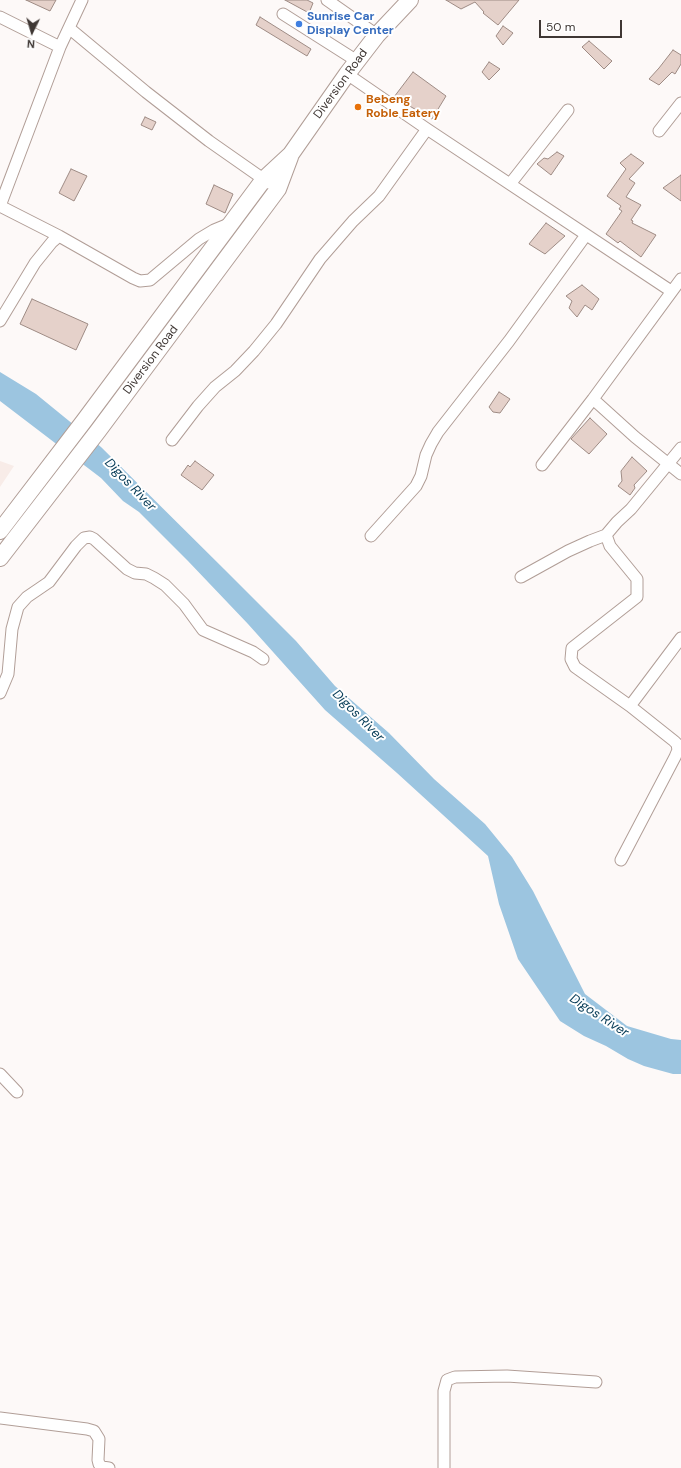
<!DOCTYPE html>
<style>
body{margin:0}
#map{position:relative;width:681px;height:1468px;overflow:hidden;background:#fdf9f8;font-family:"DM Sans",sans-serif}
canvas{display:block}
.north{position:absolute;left:12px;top:12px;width:40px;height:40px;-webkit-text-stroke:3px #fff;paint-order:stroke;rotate:185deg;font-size:11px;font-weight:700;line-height:16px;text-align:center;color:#3f3734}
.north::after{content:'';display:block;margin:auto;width:14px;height:18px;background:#3f3734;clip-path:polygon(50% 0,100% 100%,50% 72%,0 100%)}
.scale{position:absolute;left:539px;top:20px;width:83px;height:18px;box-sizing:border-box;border:2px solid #3f3734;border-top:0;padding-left:5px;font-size:12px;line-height:14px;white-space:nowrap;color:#3f3734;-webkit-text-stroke:3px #fff;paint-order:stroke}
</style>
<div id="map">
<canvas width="681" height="1468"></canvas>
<div class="north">N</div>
<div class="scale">50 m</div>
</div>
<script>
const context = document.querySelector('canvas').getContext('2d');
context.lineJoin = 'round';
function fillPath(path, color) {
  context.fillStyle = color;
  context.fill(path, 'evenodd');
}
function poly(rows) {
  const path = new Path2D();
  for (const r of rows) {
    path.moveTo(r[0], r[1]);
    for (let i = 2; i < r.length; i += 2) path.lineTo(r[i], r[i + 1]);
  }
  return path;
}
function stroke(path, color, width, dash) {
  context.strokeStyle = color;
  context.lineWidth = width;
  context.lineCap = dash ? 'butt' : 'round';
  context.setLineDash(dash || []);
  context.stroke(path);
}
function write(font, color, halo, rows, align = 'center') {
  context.font = font + ' "DM Sans",sans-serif';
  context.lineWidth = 4;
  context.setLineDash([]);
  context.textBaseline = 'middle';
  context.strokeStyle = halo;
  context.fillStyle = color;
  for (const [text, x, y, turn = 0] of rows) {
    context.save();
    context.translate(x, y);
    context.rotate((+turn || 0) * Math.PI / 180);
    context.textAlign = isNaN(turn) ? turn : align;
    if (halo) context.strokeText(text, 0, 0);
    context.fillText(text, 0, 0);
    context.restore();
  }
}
const built = poly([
 [0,461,14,466,0,487]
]);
const water = poly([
 [0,372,36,394,101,447,224,569,296,641,335,686,389,733,434,779,485,824,512,857,533,891,585,994,627,1026,671,1039,681,1040,681,1074,673,1074,644,1066,628,1059,606,1046,584,1036,560,1021,518,959,499,904,488,856,397,773,325,710,248,624,188,561,139,512,123,501,101,478,0,401]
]);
const building = poly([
 [26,0,56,0,50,11,26,0],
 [285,0,307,0,313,3,309,13,285,0],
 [446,0,519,0,498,25,483,13,484,12,475,2,461,9,446,0],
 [260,17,311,49,307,56,256,25,260,17],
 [503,26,513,33,503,45,496,36,503,26],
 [589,41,612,61,604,69,582,47,589,41],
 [673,50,681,55,681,64,675,74,672,72,659,85,649,79,659,68,673,50],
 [489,62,500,69,489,80,482,72,489,62],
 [413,72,446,96,432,119,394,97,413,72],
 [145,117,156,122,152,130,141,125,145,117],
 [557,152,564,156,551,175,537,164,544,158,548,159,557,152],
 [631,154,644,163,629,179,635,183,626,197,641,205,631,220,633,221,632,223,656,235,641,257,620,241,618,243,606,234,622,211,619,209,621,206,607,196,626,169,620,163,631,154],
 [71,169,87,176,74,201,59,193,71,169],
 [681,175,681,201,663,188,681,175],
 [214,185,233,194,225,213,206,204,214,185],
 [546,223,565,236,545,254,529,244,546,223],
 [582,285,599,299,592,310,585,305,577,317,569,308,572,301,566,296,582,285],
 [32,299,88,324,76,350,20,324,32,299],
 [499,392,510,399,500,413,493,412,489,407,499,392],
 [590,418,607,434,589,454,571,439,590,418],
 [632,457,647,471,634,485,635,488,630,495,618,486,622,481,621,471,632,457],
 [195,461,214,475,202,490,181,475,188,465,190,467,195,461]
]);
const minor = poly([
 [327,0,377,35],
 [283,14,357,61],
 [0,17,60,47],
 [69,28,146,92,209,141,269,183],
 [347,74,427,129,671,291],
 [659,131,681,103],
 [510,184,568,110],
 [0,206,59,236,133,278,140,281,150,280,199,239,214,230,231,223],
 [0,206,60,47,82,0],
 [0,321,35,263,52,242,59,236],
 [593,399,635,437,681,474],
 [172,440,198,406,215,387,235,371,254,351,276,324,320,259,353,221,379,196,427,129],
 [542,465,593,399,681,279],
 [606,535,610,546,637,579,637,597,572,648,571,659,575,667,630,706,681,638],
 [371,536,416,486,421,476,426,455,431,444,438,432,509,341,586,235],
 [521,577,568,551,590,541,606,535,617,522,631,509,681,448],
 [0,693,8,674,12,629,18,607,27,597,49,582,76,546,84,538,90,537,94,539,127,569,135,573,146,574,154,578,165,585,184,604,203,630,253,652,263,659],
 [621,860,675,757,678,750,677,744,674,741,630,706],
 [0,1074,17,1092],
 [0,1418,87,1429,94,1431,99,1439,98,1460,99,1464,102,1467,109,1468],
 [444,1468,444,1391,447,1380,455,1377,507,1376,596,1382]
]);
const highway = poly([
 [0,531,84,421,264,179,291,154,347,74,377,35,410,0],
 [0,558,98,431,278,189,290,157]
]);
const markers = [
 [299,24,4,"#3f7fe0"],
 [358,107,4,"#e8710a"]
];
const shopNames = [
 ["Sunrise Car",307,17],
 ["Display Center",307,31]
];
const streetNames = [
 ["Diversion Road",341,84,-54],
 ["Diversion Road",151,360,-53]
];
const foodNames = [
 ["Bebeng",366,100],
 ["Roble Eatery",366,114]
];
const waterNames = [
 ["Digos River",130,485,46],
 ["Digos River",358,716,45],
 ["Digos River",599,1016,33]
];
fillPath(built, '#f8ece8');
fillPath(water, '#9cc5e0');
fillPath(building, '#e5d1ca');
stroke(building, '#9e8b84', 1);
stroke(minor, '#b19e97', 13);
stroke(highway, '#b19e97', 18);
stroke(minor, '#fff', 11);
stroke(highway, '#fff', 16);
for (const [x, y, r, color] of markers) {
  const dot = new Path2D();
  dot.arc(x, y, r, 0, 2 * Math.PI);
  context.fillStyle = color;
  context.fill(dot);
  stroke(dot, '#fff', 1.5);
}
write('bold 12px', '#366cbe', '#fff', shopNames, 'left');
write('12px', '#3f3734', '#fff', streetNames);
write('bold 12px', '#c56008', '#fff', foodNames, 'left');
write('italic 13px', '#0c405b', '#fff', waterNames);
</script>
